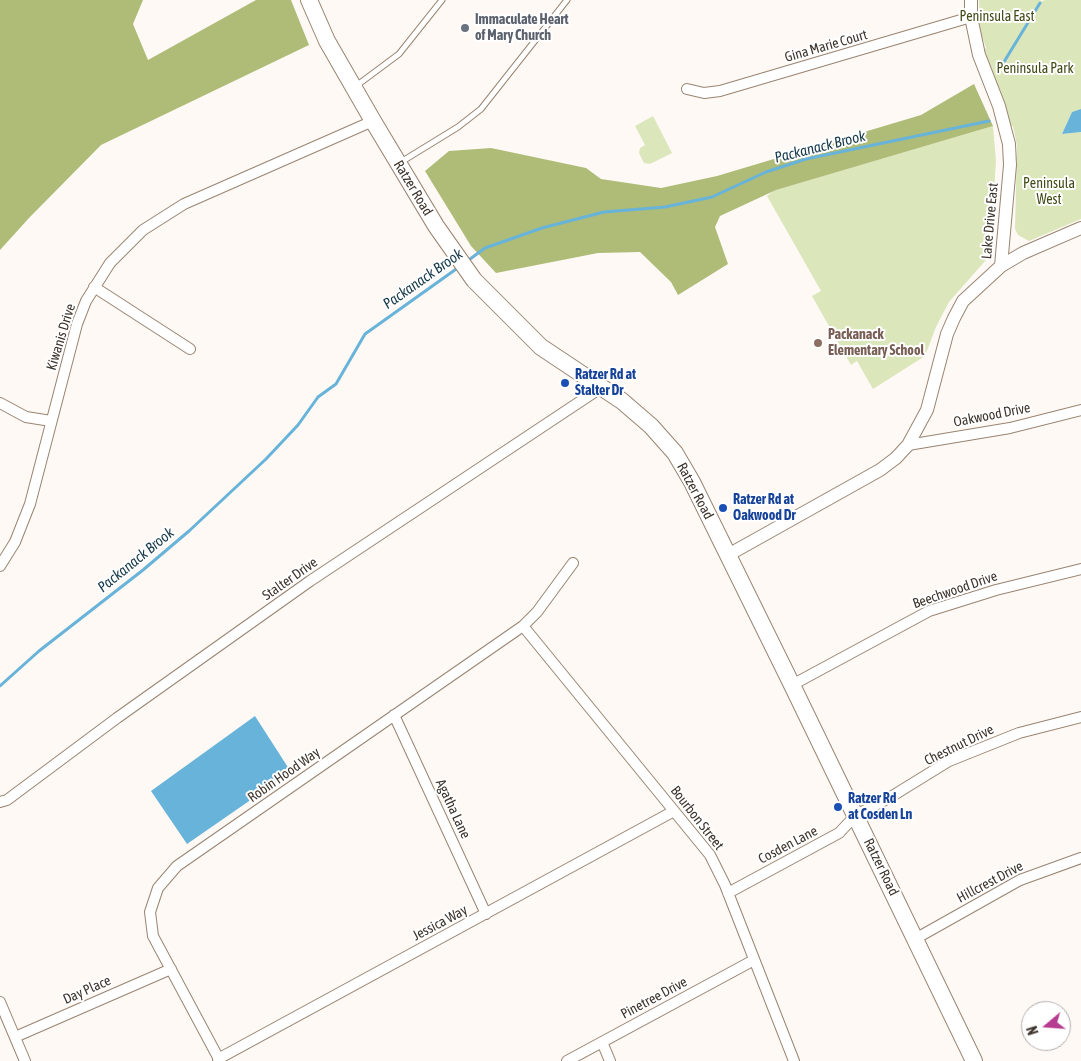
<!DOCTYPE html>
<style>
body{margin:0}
#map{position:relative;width:1081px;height:1061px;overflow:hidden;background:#fef9f5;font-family:"Asap Condensed",sans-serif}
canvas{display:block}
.north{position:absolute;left:1021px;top:1001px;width:50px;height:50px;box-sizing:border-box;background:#fff;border:1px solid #b1aeab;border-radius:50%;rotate:252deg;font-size:14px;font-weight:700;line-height:20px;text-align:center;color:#3d342c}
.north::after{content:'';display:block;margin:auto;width:18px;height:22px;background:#b53c90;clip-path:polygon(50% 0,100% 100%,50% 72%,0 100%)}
</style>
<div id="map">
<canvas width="1081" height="1061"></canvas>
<div class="north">N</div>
</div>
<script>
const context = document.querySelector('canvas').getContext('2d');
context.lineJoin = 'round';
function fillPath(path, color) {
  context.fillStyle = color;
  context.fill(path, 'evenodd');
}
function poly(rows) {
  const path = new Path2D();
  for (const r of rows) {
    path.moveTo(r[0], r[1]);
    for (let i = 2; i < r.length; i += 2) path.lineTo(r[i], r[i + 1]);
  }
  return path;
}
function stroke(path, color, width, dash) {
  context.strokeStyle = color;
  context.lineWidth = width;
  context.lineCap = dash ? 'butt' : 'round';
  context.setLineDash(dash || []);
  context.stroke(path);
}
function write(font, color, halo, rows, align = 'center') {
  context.font = font + ' "Asap Condensed",sans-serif';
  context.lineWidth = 4;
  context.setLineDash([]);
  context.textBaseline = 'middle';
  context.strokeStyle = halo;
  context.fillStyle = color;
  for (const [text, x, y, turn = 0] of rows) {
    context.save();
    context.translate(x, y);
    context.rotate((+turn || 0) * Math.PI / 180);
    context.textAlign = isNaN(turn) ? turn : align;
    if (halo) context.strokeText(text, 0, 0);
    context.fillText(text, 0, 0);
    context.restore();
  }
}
const green = poly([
 [979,0,1041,0,1040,2,1045,0,1081,0,1081,109,1072,112,1062,134,1081,132,1081,219,1029,241,1018,235,1015,229,1017,146,1013,126,1005,125,979,55,986,48,980,30],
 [653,116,672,153,650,164,644,163,639,153,640,148,645,145,635,126],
 [993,126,996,161,990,250,986,260,949,302,936,327,925,356,873,389,857,361,851,365,812,296,821,291,767,196,775,190]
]);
const forest = poly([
 [0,0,143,0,133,24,148,60,256,0,291,0,309,45,101,145,29,218,0,250],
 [974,84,993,126,776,190,720,216,715,227,728,264,678,295,671,282,640,252,598,253,496,273,471,246,425,171,449,151,491,148,586,168,601,179,661,188,717,176,921,115]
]);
const water = poly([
 [1081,109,1081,132,1062,134,1072,112],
 [255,716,291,772,187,844,151,791]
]);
const stream = poly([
 [999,70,1040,3],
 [466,262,485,248,542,228,604,212,665,207,712,197,766,172,806,159,989,121],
 [0,686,39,651,143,570,189,531,266,459,298,425,318,397,336,384,365,334,459,267]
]);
const service = poly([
 [356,86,399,54,442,0],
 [401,162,458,127,481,109,567,0]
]);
const minor = poly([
 [687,89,704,93,720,91,971,17],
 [94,287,190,349],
 [0,403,26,417,51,421],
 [908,445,1010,428,1081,410],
 [0,566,15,542,30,504,77,324,86,301,110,263,143,230,184,204,373,121],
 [523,626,710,855,725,885,794,1061],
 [792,685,929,611,996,590,1081,569],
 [394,715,486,914],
 [0,802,7,800,117,718,310,581,602,387],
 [728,893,839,833,856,815,889,798,949,761,1019,733,1081,717],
 [915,939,1020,880,1081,858],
 [0,1002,25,1061],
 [15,1037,171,969],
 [602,1042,610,1061],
 [218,1059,674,811],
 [220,1061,153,936,150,912,158,888,177,866,523,626,537,612,573,563],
 [567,1061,754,960]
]);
const tertiary = poly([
 [1001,266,1023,253,1081,228],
 [728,555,880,470,896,458,908,445,927,410,947,334,954,318,963,301,1001,266,1010,165,1009,144,999,106,979,55,971,17,971,0]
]);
const primary = poly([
 [309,0,327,41,373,121,436,226,474,280,541,347,622,401,651,426,675,453,692,482,792,685,974,1061]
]);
const markers = [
 [465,28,5,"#6b7280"],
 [818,343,5,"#8d6e63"],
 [565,383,5,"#1a4fb4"],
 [723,508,5,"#1a4fb4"],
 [838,807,5,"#1a4fb4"]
];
const parkNames = [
 ["Peninsula East",997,17],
 ["Peninsula Park",1035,69],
 ["Peninsula",1049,184],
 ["West",1049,200]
];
const worshipNames = [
 ["Immaculate Heart",475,20],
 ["of Mary Church",475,36]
];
const streetNames = [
 ["Gina Marie Court",826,46,-16],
 ["Ratzer Road",413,188,59],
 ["Lake Drive East",990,221,-85],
 ["Kiwanis Drive",61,337,-73],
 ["Oakwood Drive",992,415,-11],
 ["Ratzer Road",695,491,62],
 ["Stalter Drive",290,579,-35],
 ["Beechwood Drive",955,590,-19],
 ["Chestnut Drive",959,745,-26],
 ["Robin Hood Way",284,775,-35],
 ["Agatha Lane",453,809,65],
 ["Bourbon Street",697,818,52],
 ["Cosden Lane",788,845,-28],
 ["Ratzer Road",881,867,64],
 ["Hillcrest Drive",990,882,-28],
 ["Jessica Way",440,923,-28],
 ["Day Place",87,990,-24],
 ["Pinetree Drive",654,998,-28]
];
const educationNames = [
 ["Packanack",828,335],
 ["Elementary School",828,351]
];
const transitNames = [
 ["Ratzer Rd at",575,375],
 ["Stalter Dr",575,391],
 ["Ratzer Rd at",733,500],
 ["Oakwood Dr",733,516],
 ["Ratzer Rd",848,799],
 ["at Cosden Ln",848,815]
];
const waterNames = [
 ["Packanack Brook",820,147,-14],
 ["Packanack Brook",423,279,-35],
 ["Packanack Brook",136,560,-39]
];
fillPath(green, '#dce6bb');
fillPath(forest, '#aebc78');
fillPath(water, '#68b3d9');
stroke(stream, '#68b3d9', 3);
stroke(service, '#998471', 7);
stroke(minor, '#998471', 12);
stroke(tertiary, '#998471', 14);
stroke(primary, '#998471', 18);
stroke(service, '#fff', 5);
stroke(minor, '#fff', 10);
stroke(tertiary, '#fff', 12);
stroke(primary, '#fff', 16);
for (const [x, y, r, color] of markers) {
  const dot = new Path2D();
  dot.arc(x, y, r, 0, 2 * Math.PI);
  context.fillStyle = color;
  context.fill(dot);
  stroke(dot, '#fff', 2);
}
write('14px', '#434b19', '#fff', parkNames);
write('bold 14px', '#5b616d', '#fff', worshipNames, 'left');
write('14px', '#3d342c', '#fff', streetNames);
write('bold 14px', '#785e54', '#fff', educationNames, 'left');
write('bold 14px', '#164399', '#fff', transitNames, 'left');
write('italic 15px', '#173a4a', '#fff', waterNames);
</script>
